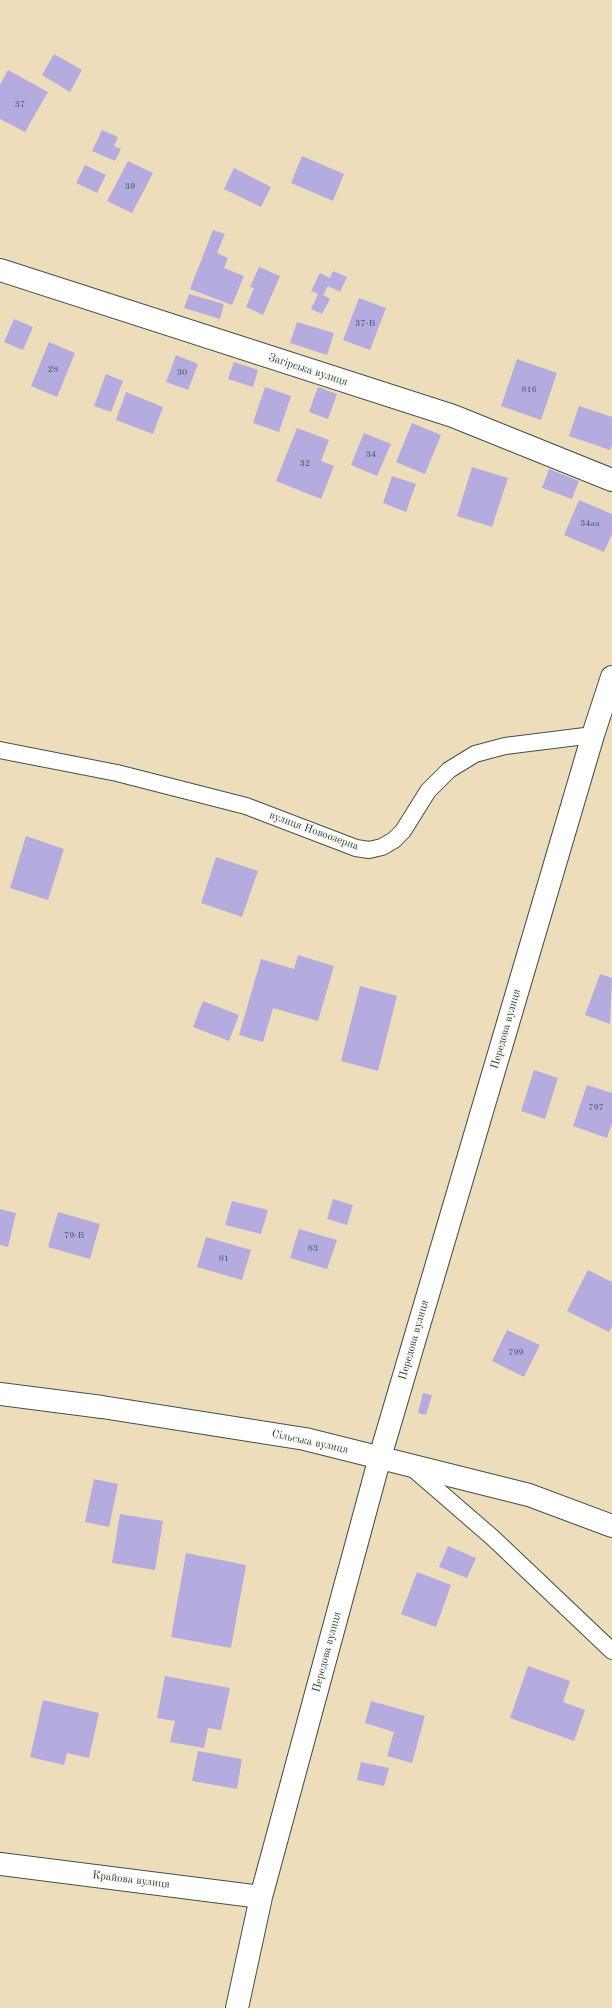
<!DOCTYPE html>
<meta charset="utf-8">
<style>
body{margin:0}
canvas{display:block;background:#edb}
</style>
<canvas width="612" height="2008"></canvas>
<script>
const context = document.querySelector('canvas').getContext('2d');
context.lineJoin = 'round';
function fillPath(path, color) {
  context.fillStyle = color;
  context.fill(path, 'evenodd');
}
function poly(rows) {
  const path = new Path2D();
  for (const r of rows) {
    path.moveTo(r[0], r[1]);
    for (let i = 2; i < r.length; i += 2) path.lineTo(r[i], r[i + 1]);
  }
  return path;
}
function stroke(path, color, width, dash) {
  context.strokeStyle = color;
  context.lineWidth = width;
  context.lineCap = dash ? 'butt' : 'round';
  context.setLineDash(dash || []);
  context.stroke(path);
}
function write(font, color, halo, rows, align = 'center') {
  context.font = font + ' "Old Standard TT",serif';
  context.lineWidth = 4;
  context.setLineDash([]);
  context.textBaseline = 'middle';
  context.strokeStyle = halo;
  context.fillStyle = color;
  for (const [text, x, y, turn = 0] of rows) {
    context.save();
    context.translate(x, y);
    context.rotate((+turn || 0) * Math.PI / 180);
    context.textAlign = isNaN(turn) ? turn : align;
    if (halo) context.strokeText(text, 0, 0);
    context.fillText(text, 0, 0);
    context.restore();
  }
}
const building = poly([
 [54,54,82,70,70,92,42,75],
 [8,70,48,92,25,132,0,119,0,85],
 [102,130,118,137,114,146,121,149,115,161,92,151],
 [302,156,344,174,333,201,291,183],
 [128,161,153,173,132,213,107,201],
 [85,165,106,175,97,193,76,183],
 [234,168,271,187,261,207,224,189],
 [213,230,225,234,217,253,228,258,224,268,244,276,232,305,190,289],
 [259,267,280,276,263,315,246,307,254,288,250,287],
 [333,271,347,277,340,292,328,286,323,295,330,299,322,314,311,309,318,294,311,291,320,273,330,278],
 [189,294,224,304,220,319,184,308],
 [359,298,386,308,370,350,343,340],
 [14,319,33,327,23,350,4,342],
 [297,322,334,333,327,355,290,343],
 [49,342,75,353,57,397,31,386],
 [176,355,198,364,188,390,166,382],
 [517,359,557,373,541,420,501,406],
 [234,362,258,370,253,387,228,379],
 [106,374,123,381,111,412,94,406],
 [265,387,291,396,279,432,253,423],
 [318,387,337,394,328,419,309,412],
 [126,392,163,407,153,434,116,420],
 [579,406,612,417,612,445,610,450,569,436],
 [412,423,441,435,425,474,396,462],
 [297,428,329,440,321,461,334,466,321,499,276,481],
 [364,433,391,444,377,476,351,465],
 [472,467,508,478,492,527,457,516],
 [549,469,579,481,572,499,542,488],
 [392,476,416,484,406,512,383,503],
 [579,500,612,514,612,534,604,552,564,535],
 [26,836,64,849,48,900,10,888],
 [216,857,258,871,242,917,201,903],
 [298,955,334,966,318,1021,273,1008,263,1042,239,1035,261,959,294,969],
 [600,974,612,978,610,1024,585,1015],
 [360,986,397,996,378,1071,341,1061],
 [203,1001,239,1015,229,1041,193,1027],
 [534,1070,558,1078,545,1119,521,1111],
 [587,1085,612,1093,612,1123,607,1138,573,1126],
 [333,1199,353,1205,347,1225,327,1219],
 [232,1201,268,1210,261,1234,225,1225],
 [0,1209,16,1213,8,1247,0,1245],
 [58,1212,100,1224,90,1259,48,1247],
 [299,1229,337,1240,327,1269,290,1258],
 [206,1237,251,1250,242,1280,197,1267],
 [588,1270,612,1282,612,1326,609,1332,567,1311],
 [507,1330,540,1345,524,1377,492,1361],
 [423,1393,432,1395,426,1415,418,1413],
 [94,1479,118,1484,109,1527,85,1522],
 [120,1514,163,1521,155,1570,112,1563],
 [448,1546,476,1558,467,1578,439,1567],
 [186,1553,246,1565,231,1648,171,1637],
 [417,1572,451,1585,436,1627,401,1614],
 [528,1666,570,1681,563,1702,585,1710,574,1741,510,1718],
 [165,1676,230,1688,221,1730,208,1728,204,1748,170,1742,175,1721,157,1718],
 [43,1700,99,1713,89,1758,67,1753,64,1765,30,1757],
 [371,1701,425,1716,412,1763,387,1756,394,1732,365,1723],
 [198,1751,242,1759,237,1789,192,1781],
 [361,1762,389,1768,384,1786,357,1780]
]);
const lane = poly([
 [0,750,117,773,246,806,356,848,369,850,382,847,394,840,403,831,428,791,449,770,475,754,505,746,593,735],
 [411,1467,493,1538,612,1651]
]);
const street = poly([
 [0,270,453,416,612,480],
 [0,1394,102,1407,305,1439,529,1495,612,1526],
 [0,1864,261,1897],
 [237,2008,261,1897,380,1457,593,735,612,677]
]);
const numberNames = [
 ["37",20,105],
 ["39",130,187],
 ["37-Б",365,324],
 ["28",53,370],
 ["30",182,373],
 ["816",529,390],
 ["34",371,455],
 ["32",305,464],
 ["34аа",590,524],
 ["797",596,1108],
 ["79-Б",74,1236],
 ["83",313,1249],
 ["81",224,1259],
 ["799",516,1353]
];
const streetNames = [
 ["Загірська вулиця",308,370,18],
 ["вулиця Новоозерна",314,831,20],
 ["Передова вулиця",506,1029,-74],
 ["Передова вулиця",414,1340,-74],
 ["Сільська вулиця",310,1442,12],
 ["Передова вулиця",327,1652,-75],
 ["Крайова вулиця",131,1880,7]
];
fillPath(building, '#b4acdf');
stroke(lane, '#3e5548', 18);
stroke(street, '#3e5548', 24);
stroke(lane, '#fff', 16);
stroke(street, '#fff', 22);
write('9px', '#44595f', null, numberNames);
write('11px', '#1f3d34', '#fdfcf7', streetNames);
</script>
